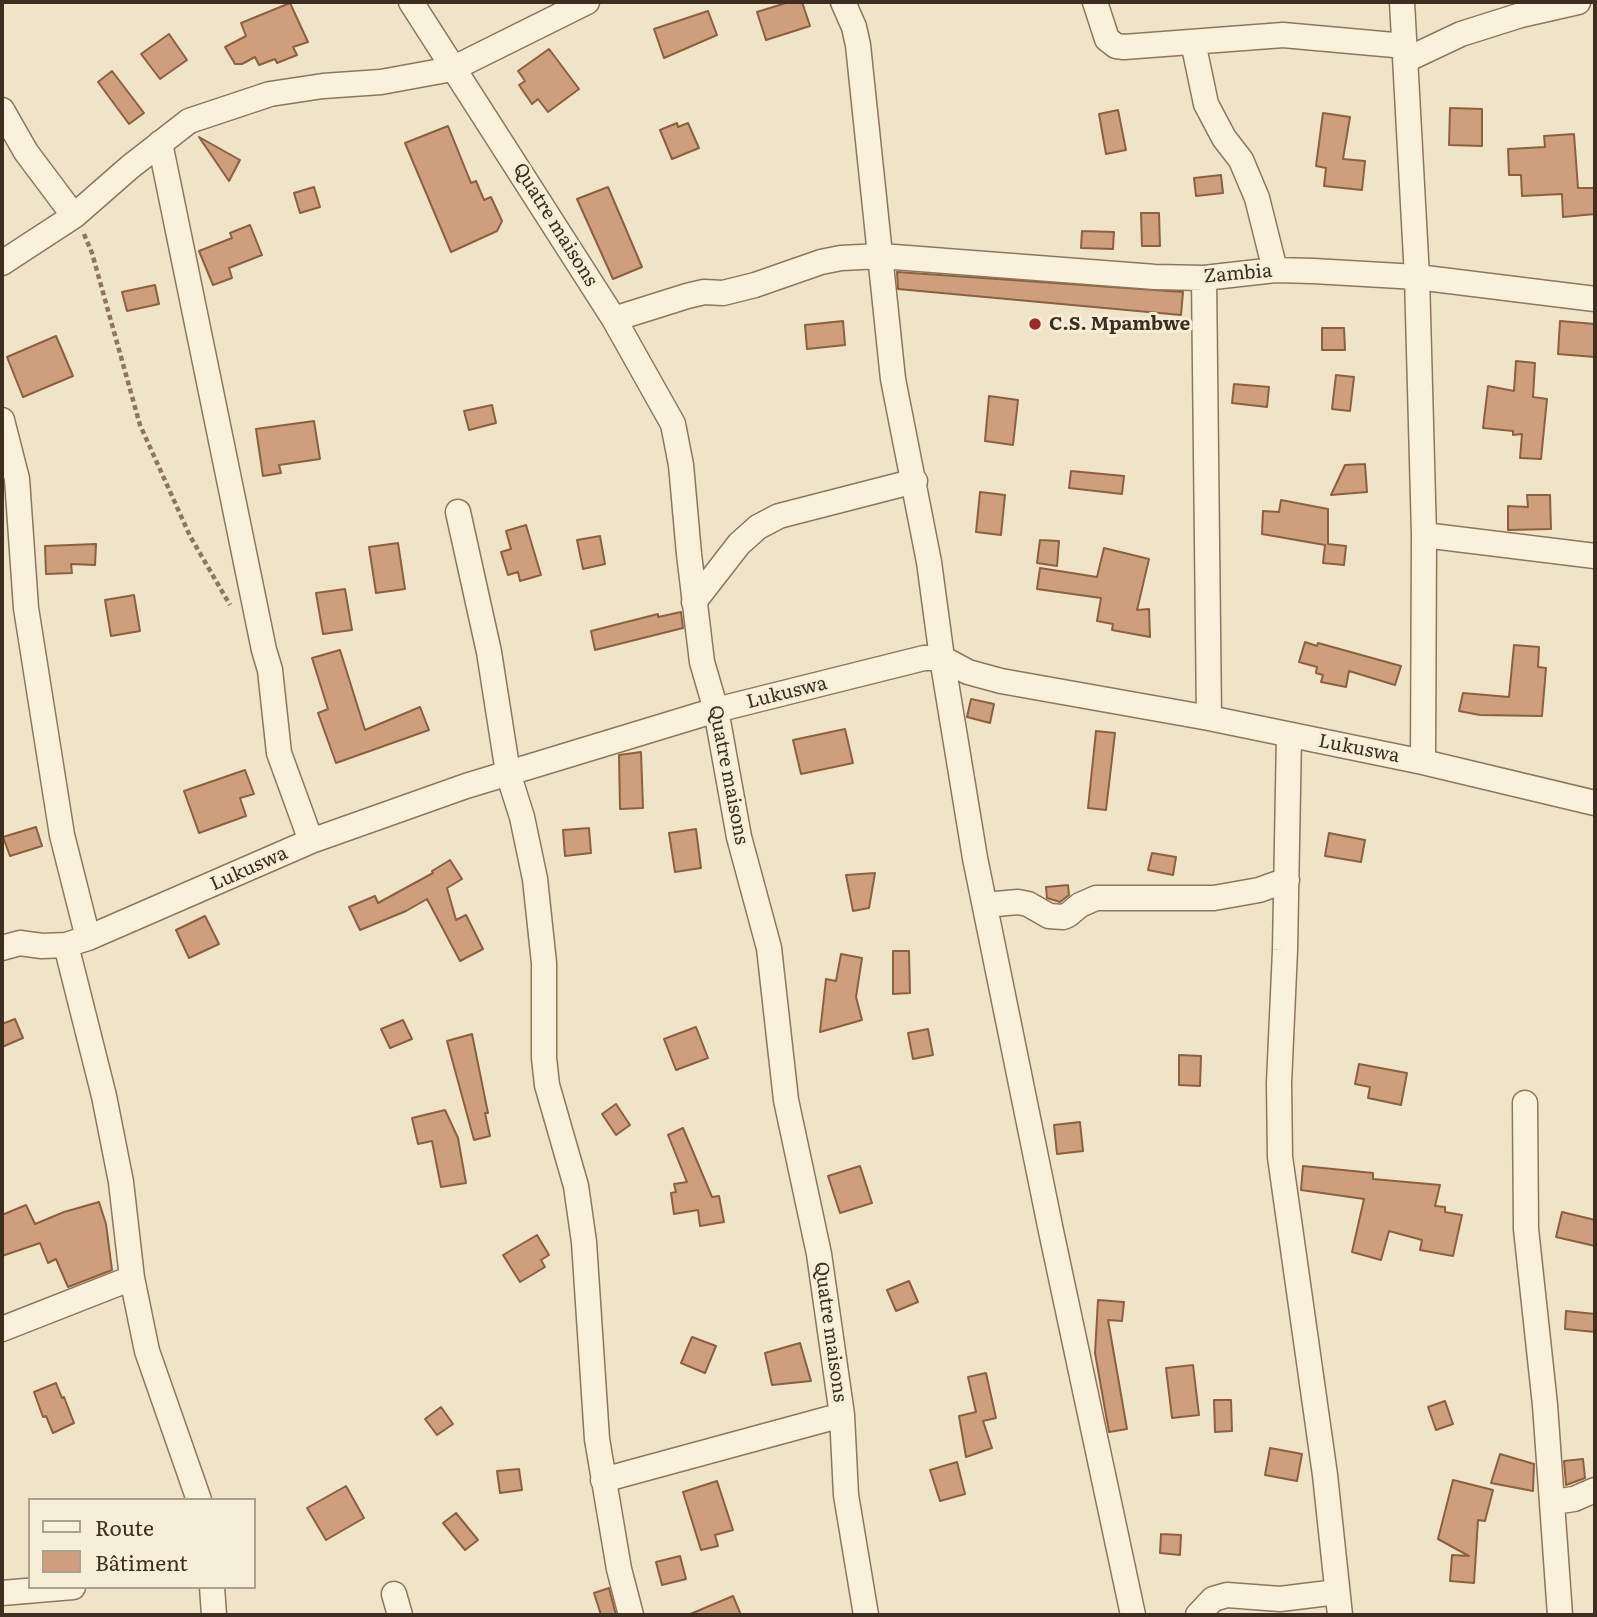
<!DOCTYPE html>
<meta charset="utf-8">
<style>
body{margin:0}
#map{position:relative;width:1597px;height:1617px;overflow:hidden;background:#f0e4c8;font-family:Literata,serif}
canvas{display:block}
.frame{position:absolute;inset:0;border:4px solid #3d2e20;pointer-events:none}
.legend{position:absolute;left:28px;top:1498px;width:228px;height:91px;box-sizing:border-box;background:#f7eed8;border:2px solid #ada18e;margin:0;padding:9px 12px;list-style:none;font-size:21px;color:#3d2e20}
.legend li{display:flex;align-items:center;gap:14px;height:35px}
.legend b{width:35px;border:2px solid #ada18e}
</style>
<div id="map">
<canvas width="1597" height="1617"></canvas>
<div class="frame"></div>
<ul class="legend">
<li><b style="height:9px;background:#faf1dc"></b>Route</li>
<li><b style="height:19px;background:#cf9f7d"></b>Bâtiment</li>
</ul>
</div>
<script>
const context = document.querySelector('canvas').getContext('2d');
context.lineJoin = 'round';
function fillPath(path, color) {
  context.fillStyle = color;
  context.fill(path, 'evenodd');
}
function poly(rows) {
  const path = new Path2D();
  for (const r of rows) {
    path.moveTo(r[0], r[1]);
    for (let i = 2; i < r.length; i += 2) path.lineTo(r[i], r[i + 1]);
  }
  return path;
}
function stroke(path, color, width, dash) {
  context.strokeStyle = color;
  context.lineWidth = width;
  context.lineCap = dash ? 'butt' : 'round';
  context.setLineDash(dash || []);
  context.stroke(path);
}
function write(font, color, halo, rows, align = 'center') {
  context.font = font + ' Literata,serif';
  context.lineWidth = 6;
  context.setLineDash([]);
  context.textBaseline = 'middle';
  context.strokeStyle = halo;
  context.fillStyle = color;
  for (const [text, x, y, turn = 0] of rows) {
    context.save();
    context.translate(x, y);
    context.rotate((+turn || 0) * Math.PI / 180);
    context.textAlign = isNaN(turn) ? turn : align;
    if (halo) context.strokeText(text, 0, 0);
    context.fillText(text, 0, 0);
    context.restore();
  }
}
const building = poly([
 [789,2,802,2,810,26,766,40,757,12,789,2],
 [290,3,308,42,293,47,297,55,277,63,275,59,259,65,255,57,242,64,235,64,225,47,246,36,241,23,290,3],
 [708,11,717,35,664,58,654,29,708,11],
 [169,34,187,60,160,79,141,54,169,34],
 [549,49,579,89,548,112,538,99,532,104,519,85,525,81,518,71,549,49],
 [112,71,144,113,129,124,98,82,112,71],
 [1450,108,1482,109,1482,146,1449,145,1450,108],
 [1118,110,1126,150,1106,154,1099,114,1118,110],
 [1323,113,1350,117,1343,159,1365,161,1362,190,1324,186,1326,168,1316,166,1323,113],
 [677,123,678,127,688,123,699,148,672,159,660,130,677,123],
 [448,126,471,183,476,181,484,200,491,197,502,221,497,231,451,252,405,143,448,126],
 [1574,134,1578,188,1595,188,1595,214,1563,217,1562,194,1522,196,1521,175,1509,175,1508,149,1545,147,1544,136,1574,134],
 [199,137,240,160,229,181,199,137],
 [1221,175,1223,193,1196,196,1194,178,1221,175],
 [314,187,320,207,300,213,294,193,314,187],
 [608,187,642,267,613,279,577,199,608,187],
 [1141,213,1159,213,1160,246,1142,246,1141,213],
 [250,225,262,255,229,268,232,278,213,285,199,251,232,238,230,233,250,225],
 [1082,231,1114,232,1113,249,1081,248,1082,231],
 [897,272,1183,292,1181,315,898,289,897,272],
 [155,285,159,304,127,311,122,292,155,285],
 [843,321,845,345,807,349,805,325,843,321],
 [1560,321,1595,324,1595,357,1558,354,1560,321],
 [1322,328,1344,328,1345,350,1322,350,1322,328],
 [56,336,73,376,23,397,7,357,56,336],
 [1516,361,1535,363,1533,397,1547,399,1541,459,1520,458,1522,434,1513,435,1513,431,1483,428,1488,386,1514,391,1516,361],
 [1336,375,1354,377,1350,411,1332,409,1336,375],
 [1234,384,1269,387,1267,407,1232,403,1234,384],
 [989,396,1018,400,1013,445,985,441,989,396],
 [492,405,496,423,469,430,464,411,492,405],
 [314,421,320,459,279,465,281,473,263,476,256,429,314,421],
 [1365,464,1367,492,1331,495,1345,465,1365,464],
 [1071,471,1124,476,1122,494,1069,488,1071,471],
 [980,492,1005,495,1001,535,976,532,980,492],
 [1527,495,1550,495,1551,529,1508,530,1508,506,1528,507,1527,495],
 [1281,500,1328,509,1328,544,1346,546,1344,565,1323,563,1325,545,1262,534,1263,511,1279,512,1281,500],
 [526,525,541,575,520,581,518,572,508,575,501,552,511,549,506,531,526,525],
 [600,536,605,564,583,569,577,540,600,536],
 [1040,540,1059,541,1057,566,1037,563,1040,540],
 [398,543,405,589,376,593,369,547,398,543],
 [96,544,95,565,71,564,72,573,46,574,45,546,96,544],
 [1104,548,1149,559,1137,610,1149,609,1150,637,1112,630,1113,624,1097,621,1101,598,1037,589,1040,568,1097,577,1104,548],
 [345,589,352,630,323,634,316,593,345,589],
 [134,595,140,631,111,636,105,600,134,595],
 [681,612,683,628,595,650,591,631,658,614,658,617,681,612],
 [1305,642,1317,646,1318,643,1401,666,1395,685,1349,671,1346,687,1321,682,1323,675,1316,673,1317,667,1299,662,1305,642],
 [1514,645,1539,647,1538,667,1546,668,1542,716,1480,715,1459,711,1463,693,1509,697,1514,645],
 [340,650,365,730,420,707,429,730,336,763,318,713,328,709,312,658,340,650],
 [971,699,994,704,990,723,967,717,971,699],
 [845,729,853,763,801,774,793,740,845,729],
 [1096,731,1115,733,1106,810,1088,808,1096,731],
 [641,752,643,808,620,809,619,755,641,752],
 [245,770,254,794,240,798,246,816,199,833,184,791,245,770],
 [36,827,42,846,10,856,3,837,36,827],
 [589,828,591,853,565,856,563,830,589,828],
 [696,829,701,868,675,872,669,833,696,829],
 [1329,833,1365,840,1361,862,1325,856,1329,833],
 [1152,853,1176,857,1173,875,1148,870,1152,853],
 [450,860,462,879,447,888,456,920,466,915,483,949,460,961,427,899,406,911,360,930,349,907,375,896,378,903,433,873,432,871,450,860],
 [875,873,869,908,853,911,846,875,875,873],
 [1068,885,1069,895,1060,902,1047,898,1046,887,1068,885],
 [205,916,219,944,189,958,176,930,205,916],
 [893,951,909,951,910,993,893,994,893,951],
 [841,954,862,958,856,997,862,1020,820,1032,826,979,836,981,841,954],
 [15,1019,23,1038,2,1047,2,1024,15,1019],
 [403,1020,412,1039,390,1048,381,1029,403,1020],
 [696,1027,708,1058,676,1070,664,1039,696,1027],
 [928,1029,933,1055,913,1059,908,1033,928,1029],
 [472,1034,488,1113,485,1113,490,1136,474,1140,447,1041,472,1034],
 [1179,1055,1201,1056,1200,1086,1179,1085,1179,1055],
 [1359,1064,1407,1073,1401,1105,1368,1098,1370,1087,1355,1084,1359,1064],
 [616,1104,630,1125,616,1135,602,1114,616,1104],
 [445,1110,458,1138,466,1183,441,1187,432,1141,418,1144,412,1118,445,1110],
 [1080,1122,1083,1151,1057,1154,1054,1125,1080,1122],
 [683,1128,712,1197,719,1196,724,1222,700,1226,698,1210,674,1214,671,1193,676,1192,674,1184,687,1182,668,1135,683,1128],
 [860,1166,872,1203,840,1213,828,1176,860,1166],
 [1303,1166,1373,1173,1373,1179,1440,1185,1435,1206,1445,1207,1445,1212,1462,1215,1453,1256,1420,1250,1422,1240,1389,1231,1381,1260,1352,1252,1364,1199,1301,1190,1303,1166],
 [99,1202,106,1224,112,1270,68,1287,56,1259,48,1263,40,1243,2,1256,2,1215,26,1205,35,1224,64,1212,99,1202],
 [1562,1212,1595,1220,1595,1246,1556,1237,1562,1212],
 [537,1235,549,1255,541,1260,545,1267,520,1282,503,1255,537,1235],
 [909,1281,918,1302,896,1311,887,1290,909,1281],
 [1098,1300,1124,1302,1122,1321,1108,1320,1127,1429,1109,1432,1095,1353,1098,1300],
 [1566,1311,1595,1314,1595,1332,1565,1329,1566,1311],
 [692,1337,716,1346,705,1373,681,1363,692,1337],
 [800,1343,811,1381,772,1385,765,1353,800,1343],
 [1193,1365,1199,1415,1172,1418,1166,1368,1193,1365],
 [986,1373,996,1418,983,1421,992,1448,966,1457,959,1416,976,1412,968,1377,986,1373],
 [56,1383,62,1398,64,1397,74,1423,53,1433,46,1416,43,1417,34,1392,56,1383],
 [1214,1400,1231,1400,1232,1431,1215,1432,1214,1400],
 [1445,1401,1453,1424,1436,1430,1428,1407,1445,1401],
 [441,1407,453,1424,437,1435,425,1419,441,1407],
 [1270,1448,1302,1454,1297,1481,1265,1475,1270,1448],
 [1500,1454,1534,1464,1533,1491,1491,1483,1500,1454],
 [1583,1459,1585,1478,1566,1485,1564,1461,1583,1459],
 [957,1462,965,1494,940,1501,930,1470,957,1462],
 [519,1469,522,1490,500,1493,497,1471,519,1469],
 [1453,1480,1493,1490,1485,1521,1478,1520,1474,1583,1450,1581,1452,1555,1469,1556,1438,1539,1453,1480],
 [717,1481,733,1530,715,1535,718,1546,701,1550,683,1492,717,1481],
 [346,1486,364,1518,326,1540,307,1508,346,1486],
 [456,1513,478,1540,465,1550,443,1523,456,1513],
 [1161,1534,1181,1535,1180,1555,1160,1553,1161,1534],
 [680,1556,686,1579,662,1585,656,1562,680,1556],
 [609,1588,616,1615,601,1615,594,1593,609,1588],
 [733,1596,741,1615,688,1615,733,1596]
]);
const path = poly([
 [84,234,92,253,140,425,190,536,230,605]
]);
const minor = poly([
 [411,2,614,319,673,424,681,465,689,554,702,662,716,710,739,837,769,948,786,1100,819,1254,842,1415,846,1495,866,1615],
 [843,2,854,27,858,45,893,379,929,562,942,658,975,858,1051,1231,1133,1615],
 [1095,2,1107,39,1116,46,1124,47,1283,35,1405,46],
 [1402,2,1417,277,1424,535,1423,762],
 [1193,42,1206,104,1224,138,1241,160,1257,198,1275,270],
 [1406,60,1461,34,1521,15,1578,2],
 [2,110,26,152,74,216],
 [160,143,264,650,270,670,279,753,311,841],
 [2,263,74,216,130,167,189,121,270,94,323,86,381,82,452,69,587,2],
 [1204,278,1209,718],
 [614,319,687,296,704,292,723,293,755,285,821,262,841,258,881,256,1155,277,1204,278,1275,270,1313,271,1417,277,1595,299],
 [2,420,17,479,26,608,62,835,88,938],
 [458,512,489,652,508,773,522,817,535,879,544,963,544,1058,547,1085,576,1186,584,1242,597,1439,619,1569,631,1615],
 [1424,535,1595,556],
 [694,602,739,544,758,527,779,516,915,481],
 [1289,735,1285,950,1279,1083,1280,1157,1325,1475,1340,1615],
 [985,905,1018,902,1028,904,1049,916,1063,917,1068,915,1080,905,1096,898,1214,898,1259,890,1287,880],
 [66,945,104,1096,121,1182,132,1278,147,1351,199,1500],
 [2,948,20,943,42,946,66,945,88,938,311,841,466,786,716,710,924,658,942,658,968,672,1001,681,1209,718,1423,762,1595,803],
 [1525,1103,1526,1229,1545,1405,1560,1615],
 [2,1329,132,1278],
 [603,1480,842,1415],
 [1553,1502,1574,1499,1595,1490],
 [212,1587,214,1615],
 [2,1593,73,1587],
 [394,1594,400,1615],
 [1198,1615,1213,1599,1227,1595,1280,1599,1337,1592]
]);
const markers = [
 [1035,324,7,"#9e2a2b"]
];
const streetNames = [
 ["Quatre maisons",555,225,58],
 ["Zambia",1238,274,-5],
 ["Lukuswa",787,693,-14],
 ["Lukuswa",1359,749,11],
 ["Quatre maisons",728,775,79],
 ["Lukuswa",249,869,-24],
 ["Quatre maisons",830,1332,82]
];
const poiNames = [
 ["C.S. Mpambwe",1049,324]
];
fillPath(building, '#cf9f7d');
stroke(building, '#8d5f41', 2);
stroke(minor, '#8d765c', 27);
stroke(path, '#8d765c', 4.5, [5, 3.5]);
stroke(minor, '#faf1dc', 24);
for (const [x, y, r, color] of markers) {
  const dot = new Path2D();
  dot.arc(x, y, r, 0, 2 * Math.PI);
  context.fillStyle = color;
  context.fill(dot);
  stroke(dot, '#f7eed8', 2.5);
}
write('19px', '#3d2e20', '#f7eed8', streetNames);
write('bold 19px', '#3d2e20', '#f7eed8', poiNames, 'left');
</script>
